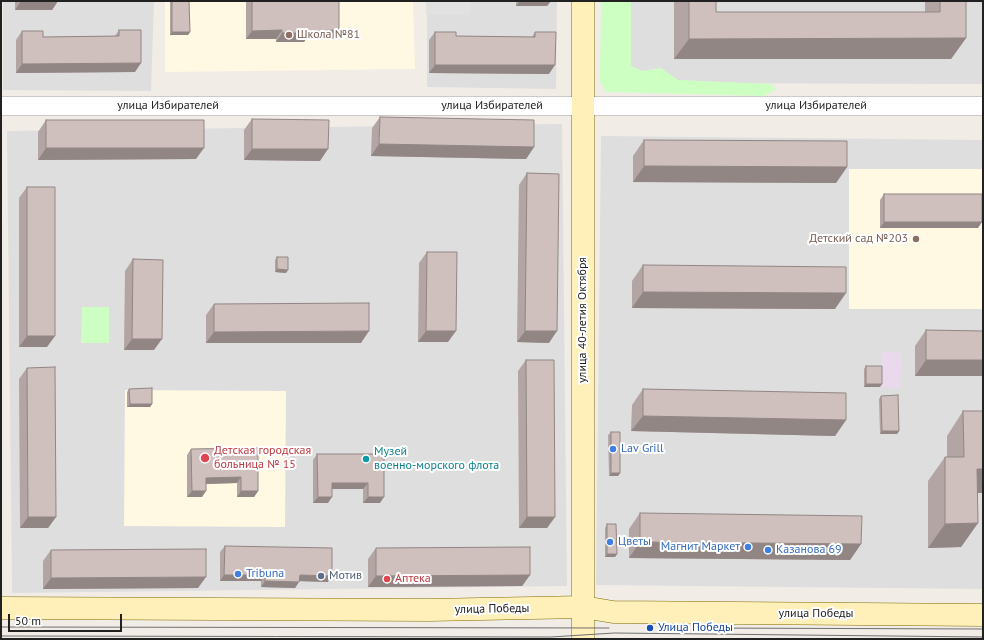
<!DOCTYPE html>
<meta charset="utf-8">
<style>
body{margin:0}
#map{position:relative;width:984px;height:640px;overflow:hidden;background:#f2ece7;font-family:"PT Sans",sans-serif}
canvas{display:block}
.frame{position:absolute;inset:0;border:2px solid #212121;pointer-events:none}
.scale{position:absolute;left:8px;top:614px;width:114px;height:18px;box-sizing:border-box;border:2px solid #212121;border-top:0;padding-left:5px;font-size:12px;line-height:14px;white-space:nowrap;color:#212121;-webkit-text-stroke:3px #fff;paint-order:stroke}
</style>
<div id="map">
<canvas width="984" height="640"></canvas>
<div class="frame"></div>
<div class="scale">50 m</div>
</div>
<script>
const context = document.querySelector('canvas').getContext('2d');
context.lineJoin = 'round';
function fillPath(path, color) {
  context.fillStyle = color;
  context.fill(path, 'evenodd');
}
function poly(rows) {
  const path = new Path2D();
  for (const r of rows) {
    path.moveTo(r[0], r[1]);
    for (let i = 2; i < r.length; i += 2) path.lineTo(r[i], r[i + 1]);
  }
  return path;
}
function stroke(path, color, width, dash) {
  context.strokeStyle = color;
  context.lineWidth = width;
  context.lineCap = dash ? 'butt' : 'round';
  context.setLineDash(dash || []);
  context.stroke(path);
}
function write(font, color, halo, rows, align = 'center') {
  context.font = font + ' "PT Sans",sans-serif';
  context.lineWidth = 4;
  context.setLineDash([]);
  context.textBaseline = 'middle';
  context.strokeStyle = halo;
  context.fillStyle = color;
  for (const [text, x, y, turn = 0] of rows) {
    context.save();
    context.translate(x, y);
    context.rotate((+turn || 0) * Math.PI / 180);
    context.textAlign = isNaN(turn) ? turn : align;
    if (halo) context.strokeText(text, 0, 0);
    context.fillText(text, 0, 0);
    context.restore();
  }
}
const residential = poly([
 [3,1,154,1,151,91,3,90],
 [427,1,557,1,556,89,427,87],
 [616,1,983,1,983,84,616,83],
 [562,124,567,586,12,593,7,131],
 [601,136,983,140,983,589,596,585]
]);
const industrial = poly([
 [882,351,902,353,900,388,880,387]
]);
const education = poly([
 [165,1,413,1,415,69,165,72],
 [849,169,983,169,983,309,849,309],
 [125,390,286,391,285,527,124,526]
]);
const park = poly([
 [601,1,631,1,631,66,642,71,661,68,678,80,771,84,776,89,764,96,606,92,600,82],
 [82,307,109,307,109,343,81,343]
]);
const parking = poly([
 [426,1,471,1,471,15,426,15]
]);
const minor = poly([
 [1,106,983,106]
]);
const secondary = poly([
 [583,1,583,639],
 [1,608,429,610,583,607,613,612,983,615]
]);
const tram = poly([
 [1,627,609,628],
 [701,628,983,629],
 [1,636,551,637,614,633,983,637]
]);
const wall = poly([
 [15,1,58,1,52,10,15,10],
 [170,1,189,1,190,32,188,35,170,35],
 [246,1,339,1,333,39,306,39,304,42,276,42,276,39,246,39],
 [516,1,551,1,547,6,516,6],
 [674,1,716,1,716,12,925,12,925,1,966,1,966,38,951,59,674,59],
 [119,30,135,72,16,73,16,40,22,31,43,37,115,36],
 [435,32,456,36,532,37,535,32,549,74,429,73,429,40],
 [380,117,534,147,526,159,371,156,372,128],
 [252,119,320,161,244,160,244,130],
 [46,120,196,159,38,160,38,132],
 [644,140,847,167,836,183,633,182,633,156],
 [527,173,549,343,517,342,519,185],
 [27,187,47,347,19,347,19,198],
 [884,194,978,228,880,228,880,200],
 [427,252,448,342,418,342,419,263],
 [277,257,286,273,275,272,275,260],
 [133,259,154,350,124,350,125,271],
 [643,265,835,309,632,308,632,281],
 [214,304,361,343,206,343,206,315],
 [926,330,983,331,983,376,915,376,915,346],
 [526,360,555,517,547,528,519,528,518,371],
 [866,366,880,387,864,387,864,369],
 [27,368,56,517,48,528,20,528,19,379],
 [129,389,152,404,150,407,127,407,127,392],
 [643,389,846,420,835,436,631,431,632,405],
 [881,396,899,431,897,434,880,434,879,399],
 [963,411,983,493,977,493,978,523,961,547,928,548,928,481,945,457,947,457,947,436],
 [611,432,620,473,618,476,609,476,608,435],
 [258,448,258,491,254,497,237,497,237,483,206,484,202,497,187,497,187,455,191,449],
 [317,454,384,454,380,503,363,503,363,489,332,489,328,503,313,503,313,460],
 [640,513,861,544,850,560,629,558,629,529],
 [607,524,617,554,615,557,605,557,605,528],
 [225,546,328,582,299,581,295,588,261,587,261,581,220,581,220,552],
 [376,548,530,575,522,586,368,587,368,559],
 [51,550,198,588,43,589,43,561]
]);
const shadedWall = poly([
 [21,1,58,1,52,10,15,10],
 [520,1,551,1,547,6,516,6],
 [282,30,276,39,246,39,252,31],
 [339,30,333,39,306,39,304,42,276,42,282,33,310,31],
 [172,32,190,32,188,35,170,35],
 [966,38,951,59,674,59,689,39],
 [141,63,135,72,16,73,22,64],
 [435,65,555,65,549,74,429,73],
 [379,144,534,147,526,159,371,156],
 [46,148,204,148,196,159,38,160],
 [252,149,328,149,320,161,244,160],
 [644,166,847,167,836,183,633,182],
 [884,222,982,222,978,228,880,228],
 [277,269,288,270,286,273,275,272],
 [643,292,846,293,835,309,632,308],
 [369,331,361,343,206,343,214,332],
 [426,331,456,331,448,342,418,342],
 [525,331,557,331,549,343,517,342],
 [27,336,55,336,47,347,19,347],
 [132,339,162,339,154,350,124,350],
 [926,360,983,360,983,376,915,376],
 [866,384,882,384,880,387,864,387],
 [130,404,152,404,150,407,127,407],
 [643,416,846,420,835,436,631,431],
 [882,431,899,431,897,434,880,434],
 [977,469,983,469,983,493,960,493],
 [611,473,620,473,618,476,609,476],
 [241,477,237,483,202,484,206,478],
 [332,483,368,483,363,489,328,489],
 [192,491,206,491,202,497,187,497],
 [241,491,258,491,254,497,237,497],
 [318,497,332,497,328,503,313,503],
 [368,497,384,497,380,503,363,503],
 [28,517,56,517,48,528,20,528],
 [527,517,555,517,547,528,519,528],
 [978,523,961,547,928,548,945,524],
 [640,542,861,544,850,560,629,558],
 [607,554,617,554,615,557,605,557],
 [224,575,265,575,261,581,220,581],
 [300,575,332,576,328,582,295,581],
 [530,575,522,586,368,587,376,576],
 [206,577,198,588,43,589,51,578],
 [265,581,299,582,295,588,261,587]
]);
const building = poly([
 [172,1,189,1,190,32,172,32,172,1],
 [252,1,339,1,339,30,310,31,310,33,282,33,282,30,252,31,252,1],
 [689,1,716,1,716,12,940,12,940,1,966,1,966,38,689,39,689,1],
 [119,30,141,30,141,63,22,64,22,31,43,31,43,37,119,36,119,30],
 [435,32,456,32,456,36,535,37,535,32,556,32,555,65,435,65,435,32],
 [380,117,534,120,534,147,379,144,380,117],
 [252,119,329,120,328,149,252,149,252,119],
 [46,120,204,120,204,148,46,148,46,120],
 [644,140,847,141,847,167,644,166,644,140],
 [527,173,559,174,557,331,525,331,527,173],
 [27,187,55,187,55,336,27,336,27,187],
 [884,194,982,194,982,222,884,222,884,194],
 [427,252,457,252,456,331,426,331,427,252],
 [277,257,288,257,288,270,277,269,277,257],
 [133,259,163,260,162,339,132,339,133,259],
 [643,265,846,267,846,293,643,292,643,265],
 [369,303,369,331,214,332,214,304,369,303],
 [926,330,983,331,983,360,926,360,926,330],
 [526,360,554,360,555,517,527,517,526,360],
 [866,366,882,366,882,384,866,384,866,366],
 [55,367,56,517,28,517,27,368,55,367],
 [152,388,152,404,130,404,129,389,152,388],
 [643,389,846,393,846,420,643,416,643,389],
 [898,395,899,431,882,431,881,396,898,395],
 [963,411,983,411,983,469,977,469,978,523,945,524,945,457,964,457,963,411],
 [611,432,620,432,620,473,611,473,611,432],
 [258,448,258,491,241,491,241,477,206,478,206,491,192,491,191,449,258,448],
 [317,454,384,454,384,497,368,497,368,483,332,483,332,497,318,497,317,454],
 [640,513,862,516,861,544,640,542,640,513],
 [607,524,616,524,617,554,607,554,607,524],
 [225,546,332,548,332,576,300,575,299,582,265,581,265,575,224,575,225,546],
 [530,547,530,575,376,576,376,548,530,547],
 [206,549,206,577,51,578,51,550,206,549]
]);
const markers = [
 [289,35,4,"#8d6e63"],
 [916,239,4,"#8d6e63"],
 [613,449,4,"#3f7fe0"],
 [205,458,5,"#e0444e"],
 [366,459,4,"#0f9aa8"],
 [610,542,4,"#3f7fe0"],
 [748,547,4,"#3f7fe0"],
 [768,550,4,"#3f7fe0"],
 [238,574,4,"#3f7fe0"],
 [321,576,4,"#5c6f8a"],
 [387,579,4,"#e0444e"],
 [650,628,4,"#1a4fb4"]
];
const educationNames = [
 ["Школа №81",297,35],
 ["Детский сад №203",908,239,"right"]
];
const streetNames = [
 ["улица Избирателей",168,106],
 ["улица Избирателей",492,106],
 ["улица Избирателей",816,106],
 ["улица 40-летия Октября",583,320,-90],
 ["улица Победы",492,609,-1],
 ["улица Победы",816,614]
];
const shopNames = [
 ["Lav Grill",621,449],
 ["Цветы",618,542],
 ["Магнит Маркет",740,547,"right"],
 ["Казанова 69",776,550],
 ["Tribuna",246,574]
];
const healthNames = [
 ["Детская городская",214,451],
 ["больница № 15",214,465],
 ["Аптека",395,579]
];
const cultureNames = [
 ["Музей",374,452],
 ["военно-морского флота",374,466]
];
const serviceNames = [
 ["Мотив",329,576]
];
const transitNames = [
 ["Улица Победы",658,628]
];
fillPath(residential, '#dfdede');
fillPath(industrial, '#ead8ec');
fillPath(education, '#fff8e3');
fillPath(park, '#cdffc2');
fillPath(parking, '#e1e1e1');
stroke(minor, '#a5a5a5', 19);
stroke(secondary, '#806c00', 23);
stroke(minor, '#fff', 18);
stroke(secondary, '#ffefb8', 22);
stroke(tram, '#6f6f6f', 1);
fillPath(wall, '#b2a5a3');
fillPath(shadedWall, '#918684');
fillPath(building, '#cfc0bd');
stroke(building, '#918684', 1);
for (const [x, y, r, color] of markers) {
  const dot = new Path2D();
  dot.arc(x, y, r, 0, 2 * Math.PI);
  context.fillStyle = color;
  context.fill(dot);
  stroke(dot, '#fff', 1.5);
}
write('12px', '#785e54', '#fff', educationNames, 'left');
write('12px', '#212121', '#fff', streetNames);
write('12px', '#366cbe', '#fff', shopNames, 'left');
write('12px', '#be3a42', '#fff', healthNames, 'left');
write('12px', '#0d838f', '#fff', cultureNames, 'left');
write('12px', '#4e5e75', '#fff', serviceNames, 'left');
write('12px', '#164399', '#fff', transitNames, 'left');
</script>
